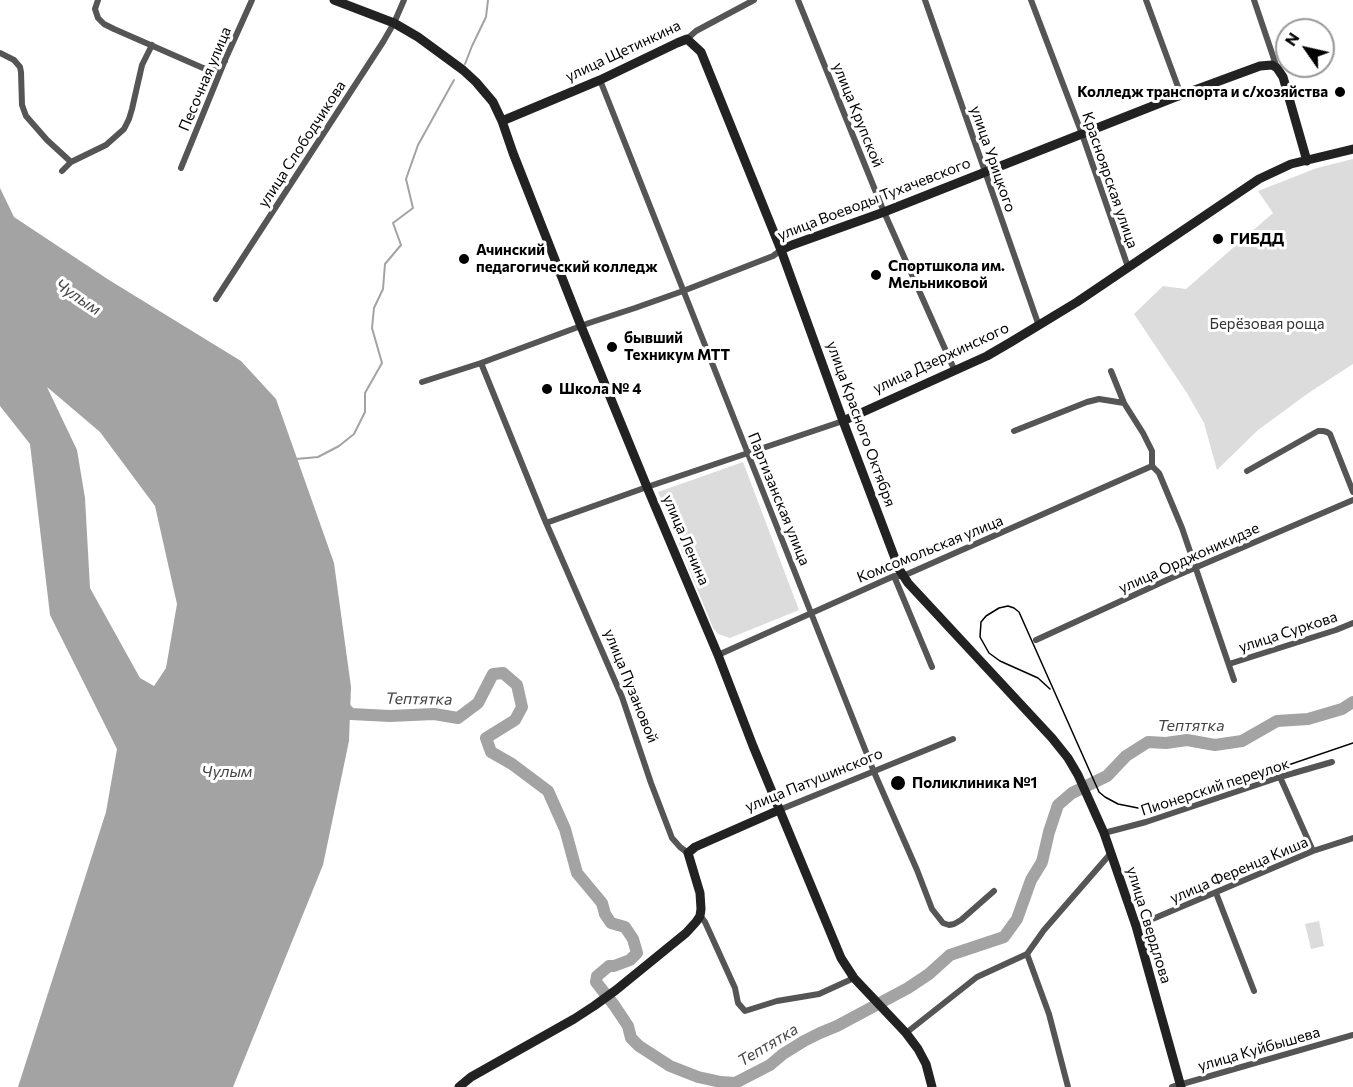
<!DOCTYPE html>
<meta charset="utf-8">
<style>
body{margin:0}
#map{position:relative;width:1353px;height:1087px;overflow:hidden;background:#fff;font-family:Commissioner,sans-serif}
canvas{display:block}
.north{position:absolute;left:1275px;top:18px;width:60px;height:60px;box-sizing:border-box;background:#fff;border:2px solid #999;border-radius:50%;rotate:304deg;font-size:16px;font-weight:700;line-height:24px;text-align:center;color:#000}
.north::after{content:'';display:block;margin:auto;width:21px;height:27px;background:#000;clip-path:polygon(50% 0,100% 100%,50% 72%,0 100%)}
</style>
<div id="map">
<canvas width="1353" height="1087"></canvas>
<div class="north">N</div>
</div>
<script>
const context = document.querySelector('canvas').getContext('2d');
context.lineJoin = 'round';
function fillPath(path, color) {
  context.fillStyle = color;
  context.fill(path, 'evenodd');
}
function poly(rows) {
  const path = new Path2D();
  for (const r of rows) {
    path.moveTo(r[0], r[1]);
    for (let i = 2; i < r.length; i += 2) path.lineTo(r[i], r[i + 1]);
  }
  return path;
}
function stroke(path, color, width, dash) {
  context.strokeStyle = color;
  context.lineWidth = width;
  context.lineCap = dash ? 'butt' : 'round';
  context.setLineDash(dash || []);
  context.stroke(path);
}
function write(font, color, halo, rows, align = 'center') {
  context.font = font + ' Commissioner,sans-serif';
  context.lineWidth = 6;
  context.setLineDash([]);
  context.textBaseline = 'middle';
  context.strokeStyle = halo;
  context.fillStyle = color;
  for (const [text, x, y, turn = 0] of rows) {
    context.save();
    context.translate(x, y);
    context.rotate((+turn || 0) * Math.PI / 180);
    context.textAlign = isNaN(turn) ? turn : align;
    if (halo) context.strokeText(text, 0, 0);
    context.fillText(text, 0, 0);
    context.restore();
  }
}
const green = poly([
 [1353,159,1353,364,1310,392,1258,430,1217,470,1204,423,1187,393,1134,314,1163,286,1186,289,1273,213,1258,191,1317,168],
 [743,462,799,610,730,638,718,634,713,628,658,492],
 [1319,921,1324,946,1311,949,1305,924]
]);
const water = poly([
 [0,188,14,217,109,280,241,361,276,399,334,563,351,687,349,741,323,865,233,1087,18,1087,106,812,117,749,50,615,30,444,0,406],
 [47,387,100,432,155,506,177,604,166,668,154,686,140,678,90,588,85,498,77,450]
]);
const stream = poly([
 [465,64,472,46,486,17,488,0],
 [296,459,318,457,339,446,354,434,365,412,365,393,382,363,372,328,374,308,383,289,385,264,401,245,393,223,413,208,406,179,418,145,454,80]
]);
const river = poly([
 [339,703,351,714,390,716,434,714,458,718,478,703,493,674,503,673,517,685,522,707,515,720,486,738,491,752,512,764,548,791,565,829,577,873,602,903,605,914,611,923,625,927,633,939,637,953,630,960,614,966,609,966,597,976,596,982,614,1005,628,1026,631,1038,639,1046,670,1066,698,1077,721,1082,735,1083,770,1065,783,1054,804,1041,820,1033,837,1026,908,988,929,974,950,955,1004,937,1017,919,1031,880,1042,862,1049,832,1058,805,1072,793,1107,776,1126,756,1148,742,1166,743,1187,740,1215,745,1242,741,1277,721,1308,719,1342,709,1353,702]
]);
const street = poly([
 [98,0,95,9,98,18,104,24,114,29,203,68,207,69,216,67,225,61],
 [798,0,884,212,954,369],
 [925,0,1039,326],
 [1031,0,1082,134,1128,267],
 [1146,0,1181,95],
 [1254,0,1277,68],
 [687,39,696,31,754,0],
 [0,53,14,60,20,67,21,72,22,105,26,116,47,140,71,162],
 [600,80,874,772,917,870,932,909,943,923,949,925,954,924,961,920,994,891],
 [181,168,225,60,252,0],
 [62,171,71,162,106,145,124,129,129,119,132,109,142,65,152,45],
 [216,299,383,42,394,23,404,0],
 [481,363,544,518,622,697,651,783,672,838,680,847,688,853],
 [1111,371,1124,403,1143,433,1152,451,1152,466,1159,473,1182,528,1234,680],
 [422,382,481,363,589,323,635,308,683,291,773,256,781,250],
 [1014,431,1087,402,1099,399,1124,403],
 [1247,471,1318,431,1323,431,1327,432,1330,434,1353,492],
 [546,523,647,487,843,421],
 [894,576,932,667],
 [1036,640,1169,579,1353,500],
 [718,655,894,576,903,576,1152,466],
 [1229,664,1336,630,1353,623],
 [1280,777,1313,851],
 [779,810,953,739],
 [1104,833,1146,822,1280,777,1332,762],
 [1216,893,1254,991],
 [700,916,705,922,735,988,738,1003,745,1011,777,1001,819,994,854,978],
 [1136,926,1313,851,1353,838],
 [1027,954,1049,1014,1068,1087],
 [906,1033,977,977,1027,954,1044,930,1111,853],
 [1172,1087,1353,1035]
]);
const secondary = poly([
 [334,0,394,23,418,37,463,70,476,82,493,102,502,121,513,153,581,326,647,487,718,655,753,746,841,958,854,978,906,1033,918,1049,926,1064,932,1087],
 [502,121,600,80,677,43,687,39,701,52,781,250,843,421,899,569,908,583,1052,738,1068,758,1078,775,1104,833,1136,926,1181,1087],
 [781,250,792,245,884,212,1173,98,1260,66,1272,65,1277,68,1283,77,1307,161],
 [843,421,987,356,1011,342,1077,302,1259,179,1291,164,1353,149],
 [459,1087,471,1077,574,1019,594,1006,616,990,686,933,696,922,700,916,701,909,700,893,688,853,695,847,779,810]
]);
const tram = poly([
 [1050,689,1038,678,1000,661,989,653,980,637,981,622,986,616,999,608,1008,606,1014,608,1019,612,1099,792,1105,797,1118,804,1138,808,1155,808,1165,807,1353,743]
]);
const markers = [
 [1340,92,6,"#000"],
 [1218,239,6,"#000"],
 [464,259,6,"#000"],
 [876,275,6,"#000"],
 [612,347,6,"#000"],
 [547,389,6,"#000"],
 [898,783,8,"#000"]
];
const streetNames = [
 ["улица Щетинкина",623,51,-25],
 ["Песочная улица",205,79,-67],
 ["улица Крупской",858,115,68],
 ["улица Слободчикова",302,144,-57],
 ["улица Урицкого",993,159,71],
 ["Красноярская улица",1110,180,71],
 ["улица Воеводы Тухачевского",874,199,-21],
 ["улица Дзержинского",941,358,-25],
 ["улица Красного Октября",861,424,70],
 ["Партизанская улица",779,499,68],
 ["улица Ленина",686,540,67],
 ["Комсомольская улица",930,549,-22],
 ["улица Орджоникидзе",1189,558,-24],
 ["улица Суркова",1288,632,-18],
 ["улица Пузановой",631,686,68],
 ["улица Патушинского",814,780,-22],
 ["Пионерский переулок",1215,787,-18],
 ["улица Ференца Киша",1239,870,-23],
 ["улица Свердлова",1149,925,73],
 ["улица Куйбышева",1259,1049,-16]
];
const poiNames = [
 ["Колледж транспорта и с/хозяйства",1328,92,"right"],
 ["ГИБДД",1230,239],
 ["Ачинский",476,250],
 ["педагогический колледж",476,267],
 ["Спортшкола им.",888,266],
 ["Мельниковой",888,283],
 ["бывший",624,338],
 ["Техникум МТТ",624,355],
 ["Школа № 4",559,389],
 ["Поликлиника №1",912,783]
];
const parkNames = [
 ["Берёзовая роща",1267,324]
];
const waterNames = [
 ["Чулым",78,297,34],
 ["Тептятка",419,699,1],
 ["Тептятка",1191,726],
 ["Чулым",227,772],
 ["Тептятка",768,1045,-31]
];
fillPath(green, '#dcdcdc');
fillPath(water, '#a3a3a3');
stroke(stream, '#a3a3a3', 2);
stroke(river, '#a3a3a3', 12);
stroke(street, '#555', 6);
stroke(secondary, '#222', 9);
stroke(tram, '#000', 1.5);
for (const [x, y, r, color] of markers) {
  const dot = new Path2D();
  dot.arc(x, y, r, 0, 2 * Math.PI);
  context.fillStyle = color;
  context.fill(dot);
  stroke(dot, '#fff', 2);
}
write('15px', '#000', '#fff', streetNames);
write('bold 15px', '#000', '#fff', poiNames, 'left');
write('15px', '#333', '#fff', parkNames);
write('italic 16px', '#444', '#fff', waterNames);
</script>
